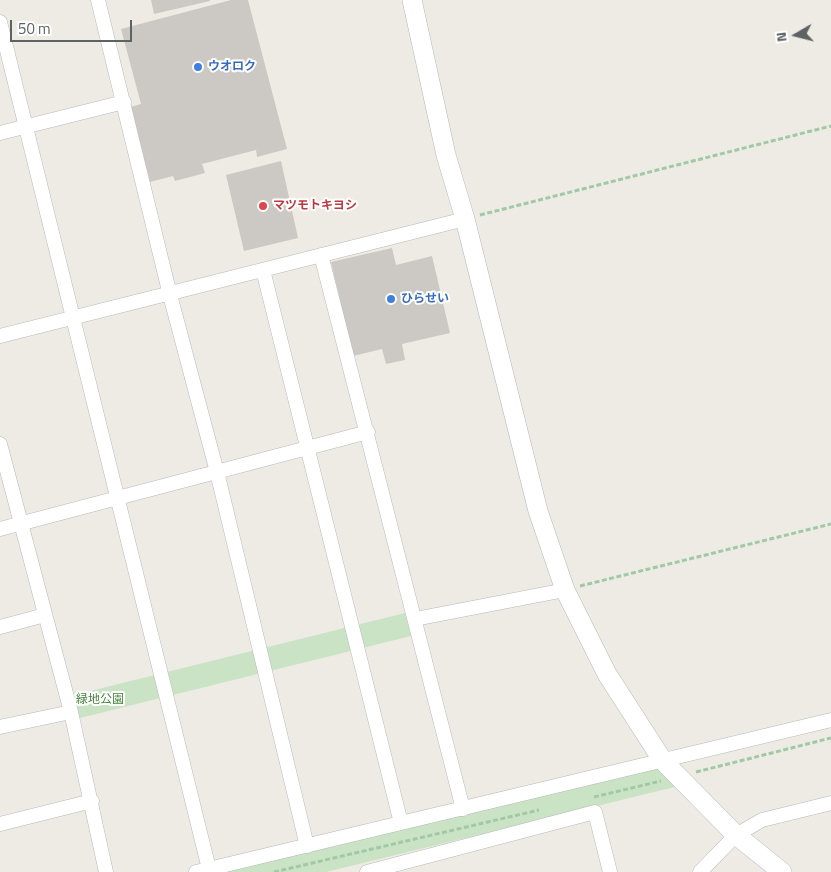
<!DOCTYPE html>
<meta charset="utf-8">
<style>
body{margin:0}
#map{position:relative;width:831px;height:872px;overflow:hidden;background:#eeebe5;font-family:"Titillium Web",sans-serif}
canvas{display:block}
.north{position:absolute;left:771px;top:10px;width:50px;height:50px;-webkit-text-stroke:4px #fff;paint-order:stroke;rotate:262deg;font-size:14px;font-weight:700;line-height:20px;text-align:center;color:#5d6264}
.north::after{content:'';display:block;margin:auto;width:18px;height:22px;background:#5d6264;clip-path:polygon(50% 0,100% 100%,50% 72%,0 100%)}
.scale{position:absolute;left:10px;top:20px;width:122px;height:22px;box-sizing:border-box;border:2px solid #5d6264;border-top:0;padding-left:6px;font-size:15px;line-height:18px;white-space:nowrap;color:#5d6264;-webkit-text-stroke:4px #fff;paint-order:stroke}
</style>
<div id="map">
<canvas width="831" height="872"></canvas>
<div class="north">N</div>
<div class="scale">50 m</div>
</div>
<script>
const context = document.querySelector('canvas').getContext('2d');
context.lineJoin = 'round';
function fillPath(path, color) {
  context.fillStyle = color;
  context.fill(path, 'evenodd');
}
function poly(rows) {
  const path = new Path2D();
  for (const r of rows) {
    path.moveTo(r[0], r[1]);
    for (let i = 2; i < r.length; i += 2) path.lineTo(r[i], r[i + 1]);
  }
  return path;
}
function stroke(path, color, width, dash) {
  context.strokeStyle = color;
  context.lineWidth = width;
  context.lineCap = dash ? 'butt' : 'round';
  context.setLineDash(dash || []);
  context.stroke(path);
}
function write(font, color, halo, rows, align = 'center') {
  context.font = font + ' "Titillium Web","Noto Sans JP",sans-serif';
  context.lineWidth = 4;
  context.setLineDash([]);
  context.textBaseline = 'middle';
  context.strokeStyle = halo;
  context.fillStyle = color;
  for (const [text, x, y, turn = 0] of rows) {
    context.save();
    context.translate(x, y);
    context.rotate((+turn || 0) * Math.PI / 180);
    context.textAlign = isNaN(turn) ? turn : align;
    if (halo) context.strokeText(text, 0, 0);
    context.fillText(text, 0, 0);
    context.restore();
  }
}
const green = poly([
 [405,613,411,636,80,718,74,695],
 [663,765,683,785,326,872,213,872]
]);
const building = poly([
 [151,0,210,0,210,1,154,14],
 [231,0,248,0,287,149,257,157,256,150,202,164,205,173,175,181,173,176,150,182,131,107,141,104,121,29],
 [281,161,298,238,244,251,226,175],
 [392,248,396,265,432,256,450,333,402,344,405,360,386,364,382,349,353,356,331,262]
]);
const path = poly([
 [480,215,831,126],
 [580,586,831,524],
 [696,772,831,738],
 [594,797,661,781],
 [274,872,539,810]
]);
const street = poly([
 [98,0,170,295,217,472,307,846],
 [0,22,209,869],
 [0,133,124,102],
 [321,255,463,809],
 [263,270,401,823],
 [0,336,465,219],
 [0,444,71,712,106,872],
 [0,529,368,432],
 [415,619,565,590],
 [0,627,45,615],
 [0,727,71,712],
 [0,824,92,801],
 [196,872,831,720],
 [367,872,595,812,610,872],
 [700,872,736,835,762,820,831,803]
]);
const secondary = poly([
 [412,0,446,155,465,219,538,511,565,590,607,674,663,761,736,835,782,872]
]);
const markers = [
 [198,67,5,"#3f7fe0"],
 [263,206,5,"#e0444e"],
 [391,299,5,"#3f7fe0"]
];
const shopNames = [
 ["ウオロク",208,67],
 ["ひらせい",401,299]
];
const healthNames = [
 ["マツモトキヨシ",273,206]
];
const parkNames = [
 ["緑地公園",100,700]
];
fillPath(green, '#cae3c4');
fillPath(building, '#ccc8c4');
stroke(street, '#b6b8bb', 15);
stroke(secondary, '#b4b9bb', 20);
stroke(path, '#a1c9a5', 3, [5, 2.5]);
stroke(street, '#fff', 14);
stroke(secondary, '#fff', 19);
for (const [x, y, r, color] of markers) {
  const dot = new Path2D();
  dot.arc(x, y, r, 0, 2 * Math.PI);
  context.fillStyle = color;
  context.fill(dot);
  stroke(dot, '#fff', 2);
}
write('bold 12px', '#366cbe', '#fff', shopNames, 'left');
write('bold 12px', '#be3a42', '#fff', healthNames, 'left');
write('12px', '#47823e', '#fff', parkNames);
</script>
